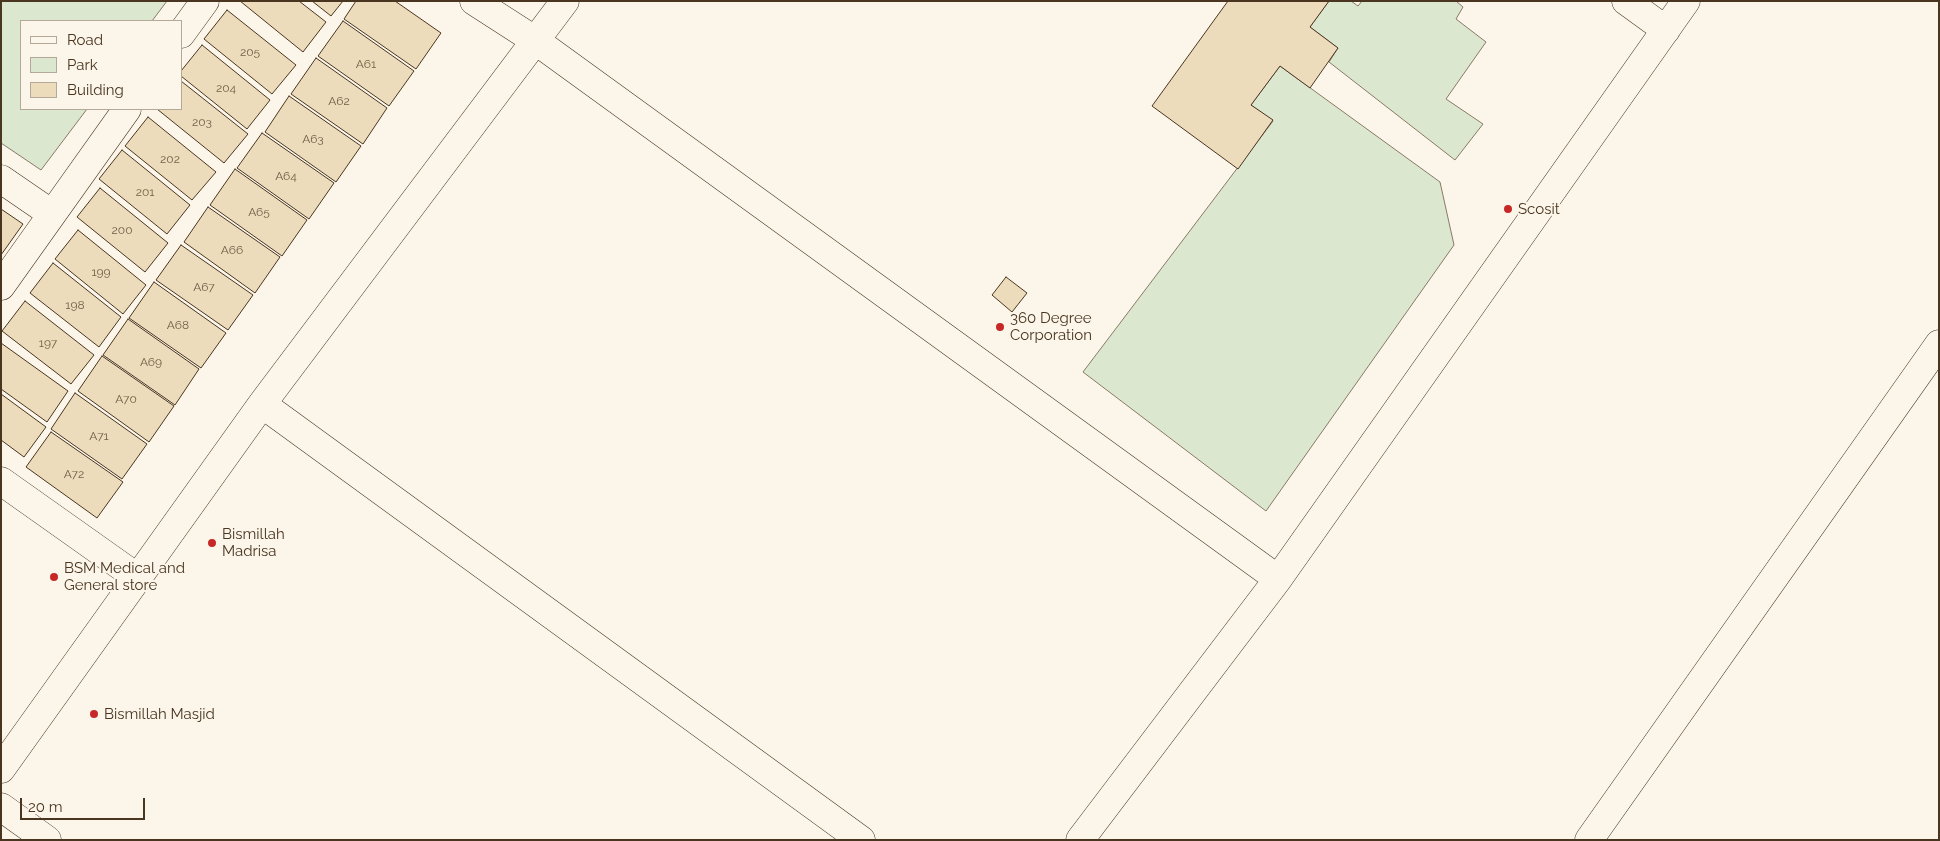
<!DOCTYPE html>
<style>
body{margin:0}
#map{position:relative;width:1940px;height:841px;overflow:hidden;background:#fbf6e9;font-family:Raleway,sans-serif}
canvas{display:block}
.frame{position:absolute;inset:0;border:2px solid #4a3520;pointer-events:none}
.legend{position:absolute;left:20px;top:20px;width:162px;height:90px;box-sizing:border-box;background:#fbf6e9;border:1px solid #b4a999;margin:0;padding:6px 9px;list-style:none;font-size:15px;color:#4a3520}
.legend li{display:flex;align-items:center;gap:10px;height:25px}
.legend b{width:25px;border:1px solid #b4a999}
.scale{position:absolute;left:20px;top:798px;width:125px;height:22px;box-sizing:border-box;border:2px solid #4a3520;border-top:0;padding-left:6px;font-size:15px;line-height:18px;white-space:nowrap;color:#4a3520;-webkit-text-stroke:4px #fbf6e9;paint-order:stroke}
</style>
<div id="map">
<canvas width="1940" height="841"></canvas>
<div class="frame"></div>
<ul class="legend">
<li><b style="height:6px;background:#fbf6e9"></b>Road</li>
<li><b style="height:14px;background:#dce7d0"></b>Park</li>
<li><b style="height:14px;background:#ecdcbc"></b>Building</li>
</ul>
<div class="scale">20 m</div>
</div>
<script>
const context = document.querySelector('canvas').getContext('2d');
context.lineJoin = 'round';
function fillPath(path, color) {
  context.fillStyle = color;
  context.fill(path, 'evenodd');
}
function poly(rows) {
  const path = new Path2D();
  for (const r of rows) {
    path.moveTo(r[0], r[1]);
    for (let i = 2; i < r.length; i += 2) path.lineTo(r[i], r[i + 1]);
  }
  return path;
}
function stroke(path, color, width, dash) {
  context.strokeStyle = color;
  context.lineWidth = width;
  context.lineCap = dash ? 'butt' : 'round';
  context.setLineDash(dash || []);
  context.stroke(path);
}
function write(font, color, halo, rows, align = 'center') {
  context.font = font + ' Raleway,sans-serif';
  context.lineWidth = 4;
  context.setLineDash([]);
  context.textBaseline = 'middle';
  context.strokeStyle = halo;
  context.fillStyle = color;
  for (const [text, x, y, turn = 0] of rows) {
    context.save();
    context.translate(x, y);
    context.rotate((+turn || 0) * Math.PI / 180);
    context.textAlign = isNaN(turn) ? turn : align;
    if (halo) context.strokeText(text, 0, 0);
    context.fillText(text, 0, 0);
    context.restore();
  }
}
const green = poly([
 [1,1,167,1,152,21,21,21,21,109,87,109,41,170,1,143,1,1],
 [1329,1,1351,1,1358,6,1362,1,1456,1,1463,7,1456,19,1486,42,1446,99,1483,124,1455,160,1329,62,1338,48,1310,27,1329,1],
 [1280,66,1440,182,1454,245,1266,511,1083,372,1273,121,1251,105,1280,66]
]);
const building = poly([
 [240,1,299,1,326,22,303,52,240,1],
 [312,1,343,1,331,16,312,1],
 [356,1,395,1,441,33,416,69,344,19,356,1],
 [1228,1,1329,1,1310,27,1338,48,1310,88,1280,66,1251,105,1273,120,1238,169,1152,106,1228,1],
 [227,10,296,65,272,94,204,39,227,10],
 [343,21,414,71,389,106,318,56,343,21],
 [202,45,270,100,247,129,181,76,181,71,202,45],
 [316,58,387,108,363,144,291,94,316,58],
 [181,81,248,134,224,163,157,109,181,109,181,81],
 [289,96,361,146,336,182,265,132,289,96],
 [148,117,216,172,192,200,125,146,148,117],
 [262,133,334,183,309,219,237,168,262,133],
 [122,150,190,205,167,234,99,179,122,150],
 [235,169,307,220,282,256,210,205,235,169],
 [100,188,168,243,145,272,77,217,100,188],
 [208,207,280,257,255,293,184,242,208,207],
 [1,209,23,224,1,255,1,209],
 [78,230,146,285,123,314,55,259,78,230],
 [181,245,253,295,228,330,156,280,181,245],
 [53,263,121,317,99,347,30,293,53,263],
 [1006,277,1027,293,1012,312,992,295,1006,277],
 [154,282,226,333,201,368,129,318,154,282],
 [25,301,94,355,71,384,2,331,25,301],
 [128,319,199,369,175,405,103,355,128,319],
 [1,343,68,391,47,422,1,389,1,343],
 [102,356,174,406,149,442,78,391,102,356],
 [75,393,147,444,122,479,51,429,75,393],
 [1,394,46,427,24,457,1,440,1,394],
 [51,432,123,482,97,518,26,467,51,432]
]);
const minor = poly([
 [474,1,536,41,1278,579],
 [1626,1,1666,30],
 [181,34,205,1],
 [1,179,52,214],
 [1,286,127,109],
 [262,404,861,840],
 [1,481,138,578],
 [1,769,262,404,565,1],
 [1,807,47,840],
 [1080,840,1278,579,1686,1],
 [1589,840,1939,344]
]);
const markers = [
 [1508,209,5,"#c62828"],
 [1000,327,5,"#c62828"],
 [212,543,5,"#c62828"],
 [54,577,5,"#c62828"],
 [94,714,5,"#c62828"]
];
const numberNames = [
 ["205",250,52],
 ["A61",366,64],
 ["204",226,88],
 ["A62",339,101],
 ["203",202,122],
 ["A63",313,139],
 ["202",170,159],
 ["A64",286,176],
 ["201",145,192],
 ["A65",259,212],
 ["200",122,230],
 ["A66",232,250],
 ["199",101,272],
 ["A67",204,287],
 ["198",75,305],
 ["A68",178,325],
 ["197",48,343],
 ["A69",151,362],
 ["A70",126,399],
 ["A71",99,436],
 ["A72",74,474]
];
const poiNames = [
 ["Scosit",1518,209],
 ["360 Degree",1010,318],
 ["Corporation",1010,335],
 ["Bismillah",222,534],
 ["Madrisa",222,551],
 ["BSM Medical and",64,568],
 ["General store",64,585],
 ["Bismillah Masjid",104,714]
];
fillPath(green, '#dce7d0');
stroke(green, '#887966', 1);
fillPath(building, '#ecdcbc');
stroke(building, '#4a3520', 1);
stroke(minor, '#4a3520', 29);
stroke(minor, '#fbf6e9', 28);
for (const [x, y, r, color] of markers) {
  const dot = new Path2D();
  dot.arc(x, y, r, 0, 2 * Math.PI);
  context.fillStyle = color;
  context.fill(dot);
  stroke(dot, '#fbf6e9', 2);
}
write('12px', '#725f47', null, numberNames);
write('15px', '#4a3520', '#fbf6e9', poiNames, 'left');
</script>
